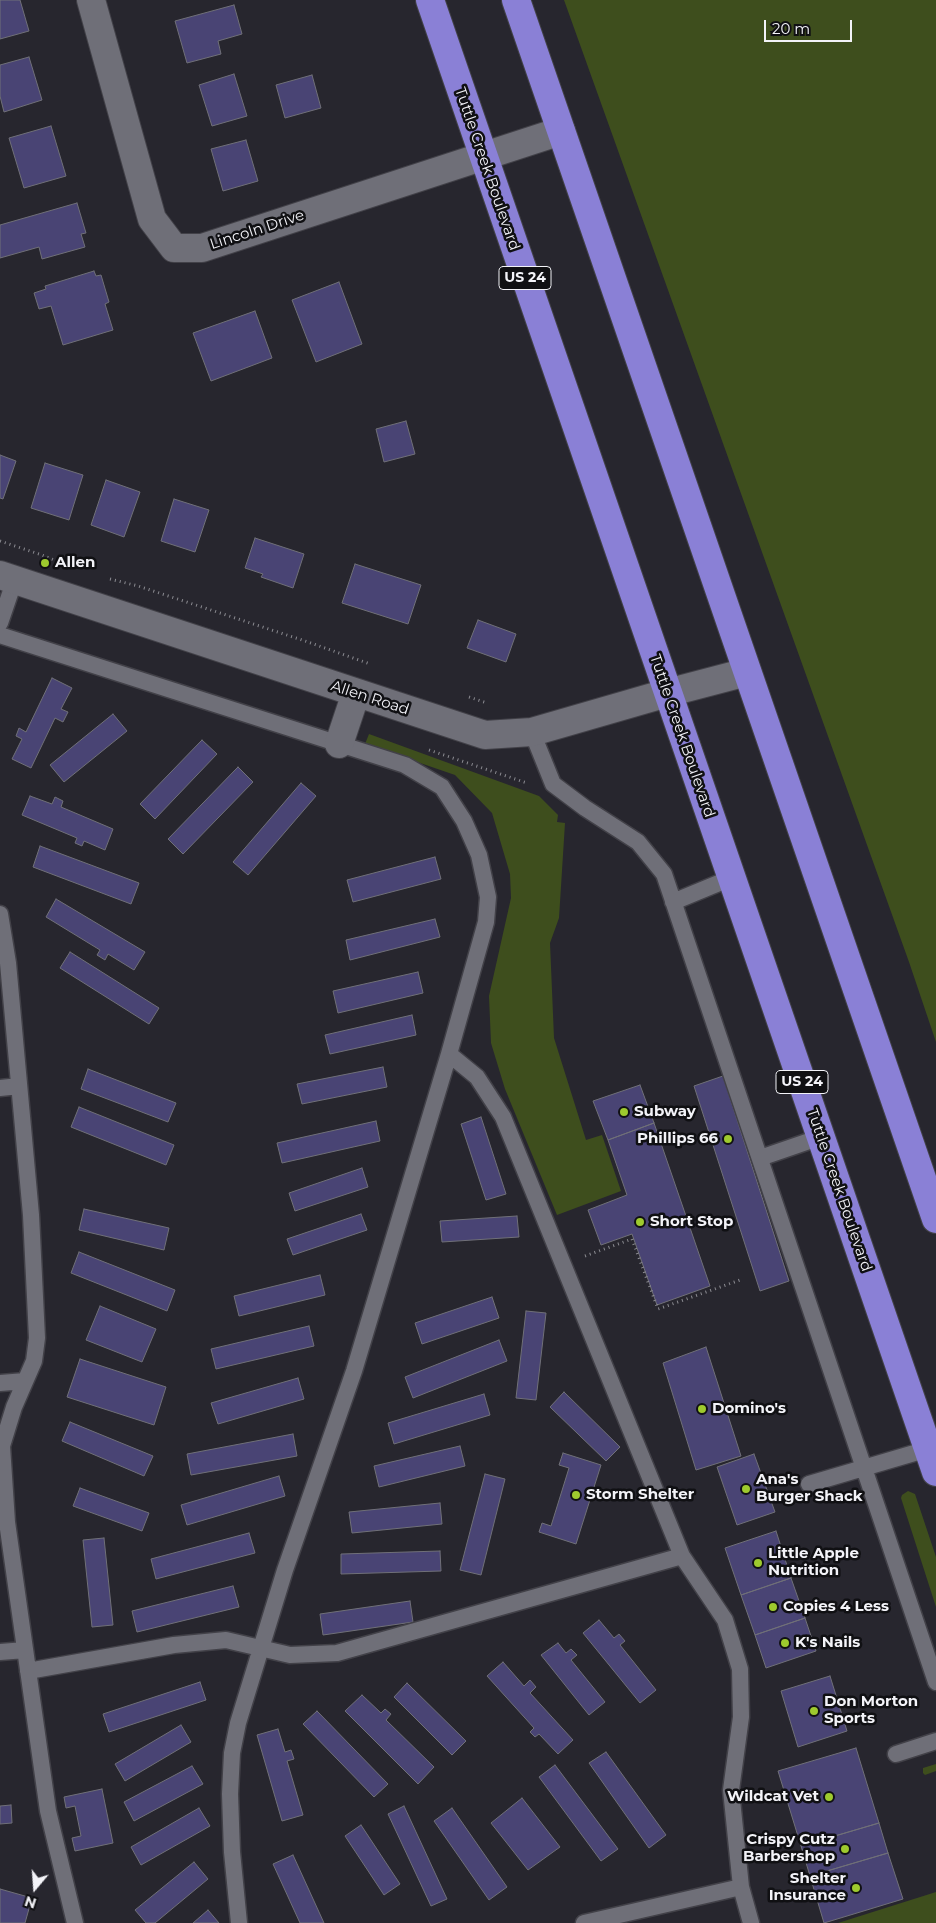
<!DOCTYPE html>
<style>
body{margin:0}
#map{position:relative;width:936px;height:1923px;overflow:hidden;background:#27262e;font-family:Montserrat,sans-serif}
canvas{display:block}
.north{position:absolute;left:10px;top:1863px;width:50px;height:50px;-webkit-text-stroke:4px #101013;paint-order:stroke;rotate:198deg;font-size:14px;font-weight:700;line-height:20px;text-align:center;color:#f3f3f8}
.north::after{content:'';display:block;margin:auto;width:18px;height:22px;background:#f3f3f8;clip-path:polygon(50% 0,100% 100%,50% 72%,0 100%)}
.scale{position:absolute;left:764px;top:20px;width:88px;height:22px;box-sizing:border-box;border:2px solid #f3f3f8;border-top:0;padding-left:6px;font-size:15px;line-height:18px;white-space:nowrap;color:#f3f3f8;-webkit-text-stroke:4px #101013;paint-order:stroke}
</style>
<div id="map">
<canvas width="936" height="1923"></canvas>
<div class="north">N</div>
<div class="scale">20 m</div>
</div>
<script>
const context = document.querySelector('canvas').getContext('2d');
context.lineJoin = 'round';
function fillPath(path, color) {
  context.fillStyle = color;
  context.fill(path, 'evenodd');
}
function poly(rows) {
  const path = new Path2D();
  for (const r of rows) {
    path.moveTo(r[0], r[1]);
    for (let i = 2; i < r.length; i += 2) path.lineTo(r[i], r[i + 1]);
  }
  return path;
}
function stroke(path, color, width, dash) {
  context.strokeStyle = color;
  context.lineWidth = width;
  context.lineCap = dash ? 'butt' : 'round';
  context.setLineDash(dash || []);
  context.stroke(path);
}
function write(font, color, halo, rows, align = 'center') {
  context.font = font + ' Montserrat,sans-serif';
  context.lineWidth = 5;
  context.setLineDash([]);
  context.textBaseline = 'middle';
  context.strokeStyle = halo;
  context.fillStyle = color;
  for (const [text, x, y, turn = 0] of rows) {
    context.save();
    context.translate(x, y);
    context.rotate((+turn || 0) * Math.PI / 180);
    context.textAlign = isNaN(turn) ? turn : align;
    if (halo) context.strokeText(text, 0, 0);
    context.fillText(text, 0, 0);
    context.restore();
  }
}
const green = poly([
 [564,0,936,0,936,1042,909,962],
 [369,734,539,796,558,815,557,822,565,823,559,918,550,943,554,1038,586,1140,602,1135,621,1191,557,1215,505,1089,491,1043,489,996,511,898,510,874,492,813,455,775,365,744],
 [908,1491,915,1494,936,1557,936,1607,901,1498,902,1495],
 [936,1764,936,1771,925,1775,923,1773,923,1768],
 [936,1892,936,1923,838,1923]
]);
const building = poly([
 [0,0,20,0,29,31,0,39,0,0],
 [234,5,242,34,218,41,221,54,187,63,175,21,234,5],
 [29,57,42,100,4,112,0,96,0,65,29,57],
 [234,74,247,116,212,126,199,85,234,74],
 [312,75,321,108,285,118,276,85,312,75],
 [51,126,66,176,24,188,9,138,51,126],
 [246,140,258,181,223,191,211,149,246,140],
 [77,203,86,233,81,234,85,247,42,259,39,247,0,258,0,225,77,203],
 [94,271,96,276,101,275,109,302,105,304,113,330,63,345,51,306,39,309,34,293,46,289,45,286,94,271],
 [339,282,362,344,316,362,292,300,339,282],
 [255,311,272,358,211,381,193,333,255,311],
 [406,421,415,454,384,462,376,429,406,421],
 [0,455,16,461,3,499,0,498,0,455],
 [45,463,83,475,69,520,31,508,45,463],
 [106,480,140,492,124,537,91,525,106,480],
 [174,499,209,510,195,552,161,541,174,499],
 [255,538,304,554,293,588,261,577,263,574,245,568,255,538],
 [355,564,421,585,408,624,342,603,355,564],
 [478,620,516,634,506,662,467,648,478,620],
 [52,678,72,688,61,709,68,712,63,722,55,718,31,768,12,759,22,739,16,736,19,728,26,732,52,678],
 [113,714,127,731,64,782,50,765,113,714],
 [202,740,217,754,155,819,140,804,202,740],
 [238,767,253,782,183,854,168,839,238,767],
 [301,783,316,796,248,875,233,862,301,783],
 [30,796,52,804,55,797,63,801,61,807,113,829,105,850,84,841,82,846,75,843,77,838,22,815,30,796],
 [40,846,139,883,131,904,33,867,40,846],
 [435,857,441,879,353,902,347,880,435,857],
 [56,899,145,952,134,970,108,954,105,960,97,955,100,950,46,917,56,899],
 [435,919,440,937,350,960,346,940,435,919],
 [70,952,159,1008,149,1024,60,968,70,952],
 [418,972,423,993,338,1013,333,991,418,972],
 [412,1015,416,1035,330,1054,325,1035,412,1015],
 [383,1067,387,1087,302,1104,297,1084,383,1067],
 [88,1069,176,1103,168,1122,81,1089,88,1069],
 [723,1076,789,1281,760,1291,694,1086,723,1076],
 [640,1085,654,1123,608,1140,593,1101,640,1085],
 [79,1107,174,1145,166,1165,71,1127,79,1107],
 [481,1117,506,1194,486,1200,461,1124,481,1117],
 [376,1121,380,1141,282,1163,277,1143,376,1121],
 [654,1123,710,1286,657,1305,632,1234,601,1245,588,1210,627,1195,608,1140,654,1123],
 [362,1168,368,1187,295,1211,289,1193,362,1168],
 [84,1209,169,1228,164,1250,79,1230,84,1209],
 [361,1214,367,1230,293,1255,287,1239,361,1214],
 [517,1216,519,1237,442,1242,440,1221,517,1216],
 [79,1252,175,1290,167,1311,71,1273,79,1252],
 [320,1275,325,1295,239,1316,234,1296,320,1275],
 [492,1297,499,1318,422,1344,415,1323,492,1297],
 [100,1306,156,1329,142,1362,86,1340,100,1306],
 [526,1311,546,1313,536,1400,516,1398,526,1311],
 [309,1326,314,1346,216,1369,211,1349,309,1326],
 [499,1340,507,1361,413,1398,405,1377,499,1340],
 [706,1347,741,1456,696,1470,663,1363,706,1347],
 [80,1359,166,1387,154,1425,67,1397,80,1359],
 [298,1378,304,1399,218,1424,211,1403,298,1378],
 [564,1392,620,1447,606,1461,550,1407,564,1392],
 [484,1394,490,1415,394,1444,388,1423,484,1394],
 [70,1422,153,1456,144,1476,62,1441,70,1422],
 [293,1434,297,1456,191,1475,187,1454,293,1434],
 [460,1446,465,1466,379,1487,374,1466,460,1446],
 [563,1453,601,1465,576,1544,539,1532,542,1523,551,1526,569,1468,559,1465,563,1453],
 [754,1454,775,1512,737,1525,717,1467,754,1454],
 [485,1474,505,1479,481,1575,460,1570,485,1474],
 [279,1476,285,1496,187,1525,181,1505,279,1476],
 [80,1488,149,1513,142,1531,73,1506,80,1488],
 [440,1503,442,1524,352,1533,349,1512,440,1503],
 [776,1531,791,1578,741,1595,725,1548,776,1531],
 [249,1533,255,1553,156,1579,151,1559,249,1533],
 [104,1538,113,1625,92,1627,83,1540,104,1538],
 [440,1551,441,1571,341,1574,341,1554,440,1551],
 [791,1578,805,1618,755,1635,741,1595,791,1578],
 [233,1586,239,1607,137,1632,132,1611,233,1586],
 [410,1601,413,1622,323,1635,320,1614,410,1601],
 [805,1618,816,1651,766,1668,755,1635,805,1618],
 [599,1620,614,1638,619,1634,625,1641,620,1645,656,1690,640,1703,583,1633,599,1620],
 [558,1643,566,1653,571,1649,577,1655,571,1660,605,1702,589,1715,541,1655,558,1643],
 [503,1662,524,1686,530,1680,536,1687,530,1693,573,1740,558,1754,539,1734,535,1737,530,1732,534,1728,487,1676,503,1662],
 [830,1676,847,1731,798,1747,781,1691,830,1676],
 [200,1682,206,1700,109,1732,103,1714,200,1682],
 [407,1683,466,1741,452,1755,394,1697,407,1683],
 [362,1695,381,1713,385,1709,391,1714,386,1720,434,1767,418,1784,345,1711,362,1695],
 [317,1711,388,1784,374,1797,303,1724,317,1711],
 [181,1725,191,1742,125,1781,115,1764,181,1725],
 [278,1729,285,1752,291,1750,294,1759,287,1761,303,1815,282,1821,257,1735,278,1729],
 [856,1748,879,1823,801,1846,778,1771,856,1748],
 [606,1752,666,1835,649,1848,589,1763,606,1752],
 [555,1765,618,1849,601,1861,539,1777,555,1765],
 [192,1766,203,1784,134,1821,124,1802,192,1766],
 [102,1789,113,1843,75,1851,72,1838,81,1836,75,1806,66,1808,64,1797,102,1789],
 [522,1798,560,1847,528,1870,491,1823,522,1798],
 [11,1805,12,1823,0,1824,0,1806,11,1805],
 [404,1806,447,1899,431,1906,388,1814,404,1806],
 [199,1808,210,1826,141,1865,131,1847,199,1808],
 [452,1808,507,1887,489,1900,434,1821,452,1808],
 [879,1823,888,1853,810,1876,801,1846,879,1823],
 [361,1825,400,1884,384,1895,345,1836,361,1825],
 [888,1853,903,1899,824,1923,810,1876,888,1853],
 [293,1855,324,1923,300,1923,273,1864,293,1855],
 [194,1862,208,1879,155,1923,146,1923,135,1910,194,1862],
 [0,1889,32,1898,25,1923,0,1923,0,1889],
 [208,1910,219,1923,193,1923,208,1910]
]);
const path = poly([
 [0,541,42,555,59,562],
 [110,579,138,586,308,642,370,664],
 [469,697,487,703],
 [429,750,527,783],
 [585,1256,632,1239,658,1309,743,1279]
]);
const service = poly([
 [0,623,15,579],
 [0,635,405,765,442,787,464,821,479,855,488,897,486,922,449,1054,354,1371,285,1570,238,1723,232,1753,230,1794,232,1852,239,1923],
 [532,732,553,784,585,808,638,842,664,874,936,1682],
 [673,902,731,878],
 [0,914,8,963,31,1215,37,1338,34,1361,14,1407,2,1446,7,1522,48,1811,75,1923],
 [449,1054,477,1077,503,1117,682,1556,725,1620,740,1669,741,1717,731,1790,741,1887,751,1923],
 [0,1088,19,1086],
 [760,1158,821,1137],
 [0,1383,25,1381],
 [809,1484,928,1449],
 [0,1652,25,1650],
 [28,1671,174,1645,226,1640,290,1655,337,1653,682,1556],
 [896,1754,936,1741],
 [584,1923,741,1887]
]);
const minor = poly([
 [91,0,152,219,174,248,202,248,561,131],
 [0,575,485,735,532,732,667,693,747,672],
 [339,744,356,693]
]);
const trunk = poly([
 [430,0,936,1472],
 [516,0,936,1219]
]);
const markers = [
 [45,563,5,"#9eca2e"],
 [624,1112,5,"#9eca2e"],
 [728,1139,5,"#9eca2e"],
 [640,1222,5,"#9eca2e"],
 [702,1409,5,"#9eca2e"],
 [746,1489,5,"#9eca2e"],
 [576,1495,5,"#9eca2e"],
 [758,1563,5,"#9eca2e"],
 [773,1607,5,"#9eca2e"],
 [785,1643,5,"#9eca2e"],
 [814,1711,5,"#9eca2e"],
 [829,1797,5,"#9eca2e"],
 [845,1849,5,"#9eca2e"],
 [856,1888,5,"#9eca2e"]
];
const shields = [
 [525,278,52],
 [802,1082,52]
];
const shieldNames = [
 ["US 24",525,278],
 ["US 24",802,1082]
];
const streetNames = [
 ["Tuttle Creek Boulevard",487,169,71],
 ["Lincoln Drive",257,230,-18],
 ["Allen Road",370,698,18],
 ["Tuttle Creek Boulevard",682,736,71],
 ["Tuttle Creek Boulevard",839,1190,71]
];
const poiNames = [
 ["Allen",55,563],
 ["Subway",634,1112],
 ["Phillips 66",718,1139,"right"],
 ["Short Stop",650,1222],
 ["Domino's",712,1409],
 ["Ana's",756,1480],
 ["Burger Shack",756,1497],
 ["Storm Shelter",586,1495],
 ["Little Apple",768,1554],
 ["Nutrition",768,1571],
 ["Copies 4 Less",783,1607],
 ["K's Nails",795,1643],
 ["Don Morton",824,1702],
 ["Sports",824,1719],
 ["Wildcat Vet",819,1797,"right"],
 ["Crispy Cutz",835,1840,"right"],
 ["Barbershop",835,1857,"right"],
 ["Shelter",846,1879,"right"],
 ["Insurance",846,1896,"right"]
];
fillPath(green, '#3e4e1d');
fillPath(building, '#494474');
stroke(building, '#707078', 1);
stroke(service, '#424148', 19);
stroke(minor, '#424148', 30);
stroke(trunk, '#424148', 30);
stroke(path, '#8c8c92', 3, [1, 4]);
stroke(service, '#6f6f78', 16);
stroke(minor, '#6f6f78', 28);
stroke(trunk, '#8a80d6', 28);
for (const [x, y, r, color] of markers) {
  const dot = new Path2D();
  dot.arc(x, y, r, 0, 2 * Math.PI);
  context.fillStyle = color;
  context.fill(dot);
  stroke(dot, '#101013', 2);
}
for (const [x, y, w] of shields) {
  const box = new Path2D();
  box.roundRect(x - w / 2, y - 11.5, w, 23, 4);
  context.fillStyle = '#101013';
  context.fill(box);
  stroke(box, '#f3f3f8', 1);
}
write('bold 14px', '#f3f3f8', null, shieldNames);
write('15px', '#f3f3f8', '#101013', streetNames);
write('bold 15px', '#f3f3f8', '#101013', poiNames, 'left');
</script>
